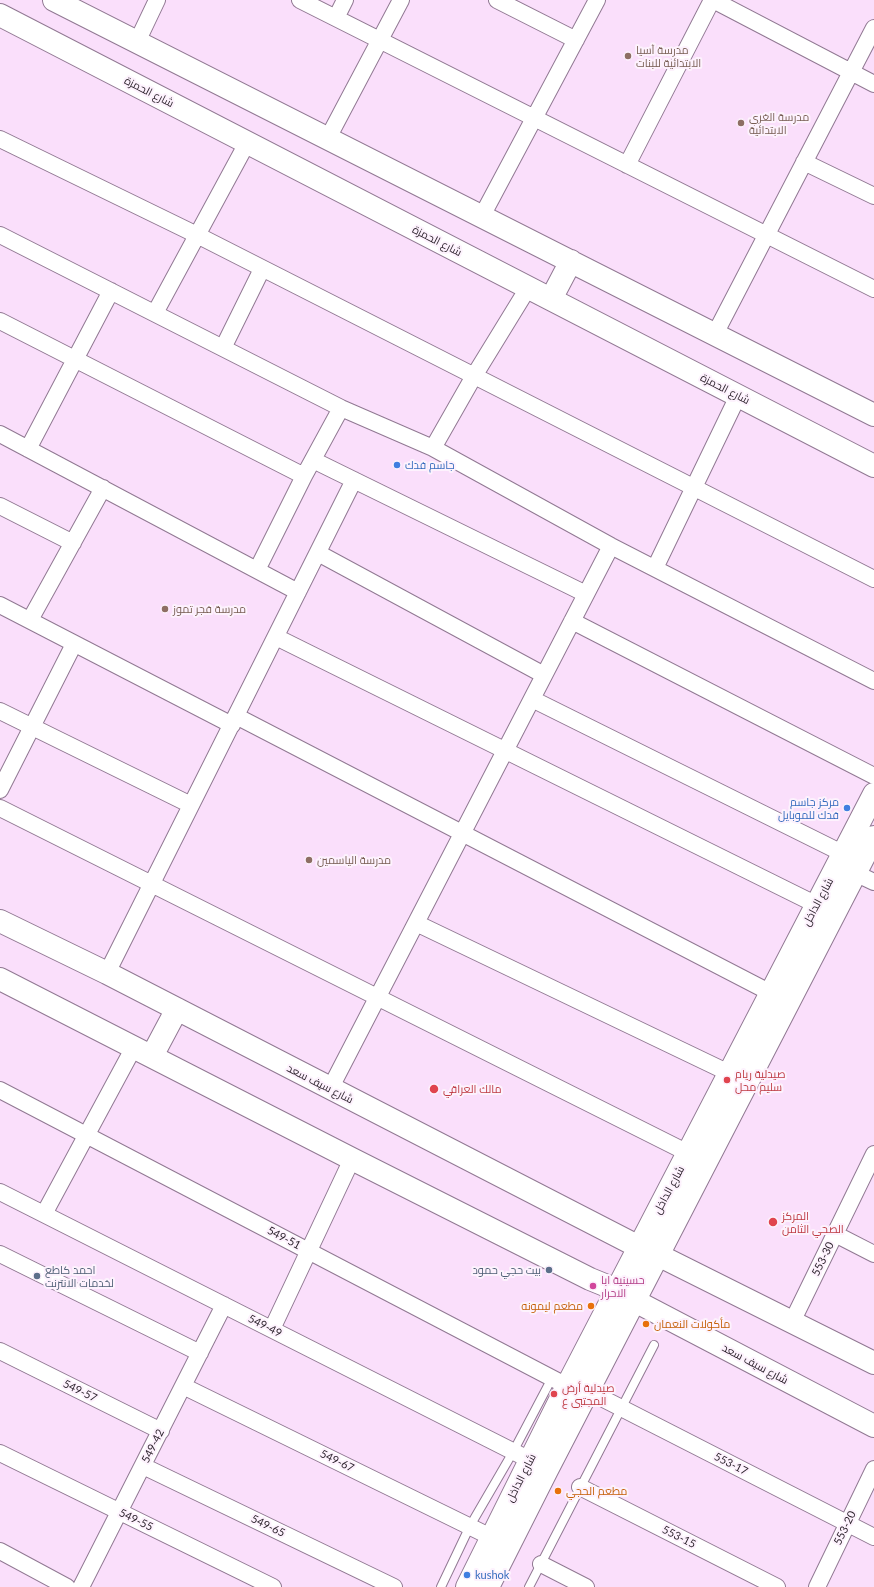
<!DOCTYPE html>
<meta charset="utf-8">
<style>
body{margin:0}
canvas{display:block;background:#fadffb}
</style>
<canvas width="874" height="1587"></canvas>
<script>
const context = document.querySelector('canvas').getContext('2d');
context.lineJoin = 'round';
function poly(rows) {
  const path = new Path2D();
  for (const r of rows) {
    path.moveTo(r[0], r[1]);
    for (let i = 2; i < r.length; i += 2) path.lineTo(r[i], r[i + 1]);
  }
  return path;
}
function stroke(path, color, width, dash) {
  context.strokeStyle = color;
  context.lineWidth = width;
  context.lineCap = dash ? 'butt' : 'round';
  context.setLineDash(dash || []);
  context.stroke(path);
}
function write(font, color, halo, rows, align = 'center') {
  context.font = font + ' Lato,Cairo,sans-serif';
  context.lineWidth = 4;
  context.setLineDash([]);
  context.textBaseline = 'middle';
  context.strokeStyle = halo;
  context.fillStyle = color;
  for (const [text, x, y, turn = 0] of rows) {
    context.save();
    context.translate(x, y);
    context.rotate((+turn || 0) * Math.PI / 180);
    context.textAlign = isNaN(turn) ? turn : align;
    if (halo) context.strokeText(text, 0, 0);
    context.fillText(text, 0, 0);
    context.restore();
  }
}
const lane = poly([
 [441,1587,470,1526,513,1452,552,1378],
 [529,1587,654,1345]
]);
const street = poly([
 [300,0,874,289],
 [497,0,576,40],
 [713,0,874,84],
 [336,18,345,0],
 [137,42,157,0],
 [328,138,401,0],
 [0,139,197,235,874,579],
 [804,162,874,196],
 [627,165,712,0],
 [482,216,597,0],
 [0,235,341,408,433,448,611,546,874,681],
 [155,313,247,143],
 [0,321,304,476],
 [715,334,874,28],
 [223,348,262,269],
 [0,434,298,592],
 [433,448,474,376,528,288],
 [28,449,111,291],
 [313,460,586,594],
 [0,506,73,543],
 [318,553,544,675],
 [655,568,738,396],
 [257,570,304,476,341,408],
 [0,605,232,725],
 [30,620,103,488],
 [572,621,874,776],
 [276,637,817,905],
 [532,699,844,854],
 [0,711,191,805],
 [236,716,771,993],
 [0,790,74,644],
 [0,808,688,1153],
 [855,873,874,882],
 [416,923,729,1073],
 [107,973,354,480],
 [330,1089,611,546],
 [0,1090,567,1386],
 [0,1192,530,1460],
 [44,1214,134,1047],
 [835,1234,874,1254],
 [0,1254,200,1353],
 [792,1322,874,1154],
 [272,1329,352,1159],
 [0,1351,161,1431],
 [183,1386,491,1537],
 [588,1391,874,1537],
 [0,1453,273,1587],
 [143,1466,394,1587],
 [580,1487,777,1587],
 [0,1551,67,1587],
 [541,1564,586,1587],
 [81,1587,224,1305],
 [817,1587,874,1469]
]);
const secondary = poly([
 [54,0,874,415],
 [0,15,874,466],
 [551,299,571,261],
 [0,921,107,973,639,1247],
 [0,979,352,1159,590,1279,617,1290],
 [152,1056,177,1009],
 [658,1255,874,1363],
 [635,1301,874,1426]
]);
const primary = poly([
 [467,1587,567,1386,874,794],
 [488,1587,547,1470,874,837]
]);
const markers = [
 [628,56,4,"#8d6e63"],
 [741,123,4,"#8d6e63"],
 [397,465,4,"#3f7fe0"],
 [165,609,4,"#8d6e63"],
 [847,808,4,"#3f7fe0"],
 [309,860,4,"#8d6e63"],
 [727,1080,4,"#e0444e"],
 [434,1089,5,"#e0444e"],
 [773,1222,5,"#e0444e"],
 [549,1270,4,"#5c6f8a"],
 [37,1276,4,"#5c6f8a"],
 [593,1286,4,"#d1479c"],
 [591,1306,4,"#e8710a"],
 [646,1324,4,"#e8710a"],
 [554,1394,4,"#e0444e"],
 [558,1491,4,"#e8710a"],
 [467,1575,4,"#3f7fe0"]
];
const educationNames = [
 ["مدرسة آسيا",636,50],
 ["الابتدائية للبنات",636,63],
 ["مدرسة الغري",749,117],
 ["الابتدائية",749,130],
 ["مدرسة فجر تموز",173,609],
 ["مدرسة الياسمين",317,860]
];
const streetNames = [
 ["شارع الحمزة",149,92,27],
 ["شارع الحمزة",437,241,27],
 ["شارع الحمزة",725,389,27],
 ["شارع الداخل",818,902,-62],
 ["شارع سيف سعد",320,1084,27],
 ["شارع الداخل",669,1190,-62],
 ["549-51",284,1238,28],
 ["553-30",823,1259,-64],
 ["549-49",265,1326,27],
 ["شارع سيف سعد",755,1364,28],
 ["549-57",80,1391,26],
 ["549-42",153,1446,-63],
 ["549-67",337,1461,26],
 ["553-17",731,1464,27],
 ["شارع الداخل",521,1478,-63],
 ["549-55",136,1520,26],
 ["549-65",268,1526,26],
 ["553-20",845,1528,-64],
 ["553-15",679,1537,27]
];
const shopNames = [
 ["جاسم فدك",405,465],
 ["مركز جاسم",839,802,"right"],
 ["فدك للموبايل",839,815,"right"],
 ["kushok",475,1575]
];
const healthNames = [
 ["صيدلية ريام",735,1074],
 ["سليم محل",735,1087],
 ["مالك العراقي",443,1089],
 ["المركز",782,1216],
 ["الصحي الثامن",782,1229],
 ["صيدلية أرض",562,1388],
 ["المجتبى ع",562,1401]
];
const serviceNames = [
 ["احمد كاطع",45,1270],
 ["لخدمات الانترنت",45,1283],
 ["بيت حجي حمود",541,1270,"right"]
];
const hotelNames = [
 ["حسينية ابا",601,1280],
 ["الاحرار",601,1293]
];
const foodNames = [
 ["مطعم ليمونه",583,1306,"right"],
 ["مأكولات النعمان",654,1324],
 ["مطعم الحجي",566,1491]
];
stroke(lane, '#917993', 10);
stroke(street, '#917993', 18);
stroke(secondary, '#917993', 24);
stroke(primary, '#917993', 24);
stroke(lane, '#fff', 8);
stroke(street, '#fff', 16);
stroke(secondary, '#fff', 22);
stroke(primary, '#fff', 22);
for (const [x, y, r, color] of markers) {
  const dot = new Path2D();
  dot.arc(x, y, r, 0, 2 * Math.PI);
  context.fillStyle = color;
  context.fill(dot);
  stroke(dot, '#fdf2fd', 1.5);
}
write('11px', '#785e54', '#fdf2fd', educationNames, 'left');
write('11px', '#281e28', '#fdf2fd', streetNames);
write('11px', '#366cbe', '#fdf2fd', shopNames, 'left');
write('11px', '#be3a42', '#fdf2fd', healthNames, 'left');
write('11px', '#4e5e75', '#fdf2fd', serviceNames, 'left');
write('11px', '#b23c85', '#fdf2fd', hotelNames, 'left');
write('11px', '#c56008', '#fdf2fd', foodNames, 'left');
</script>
